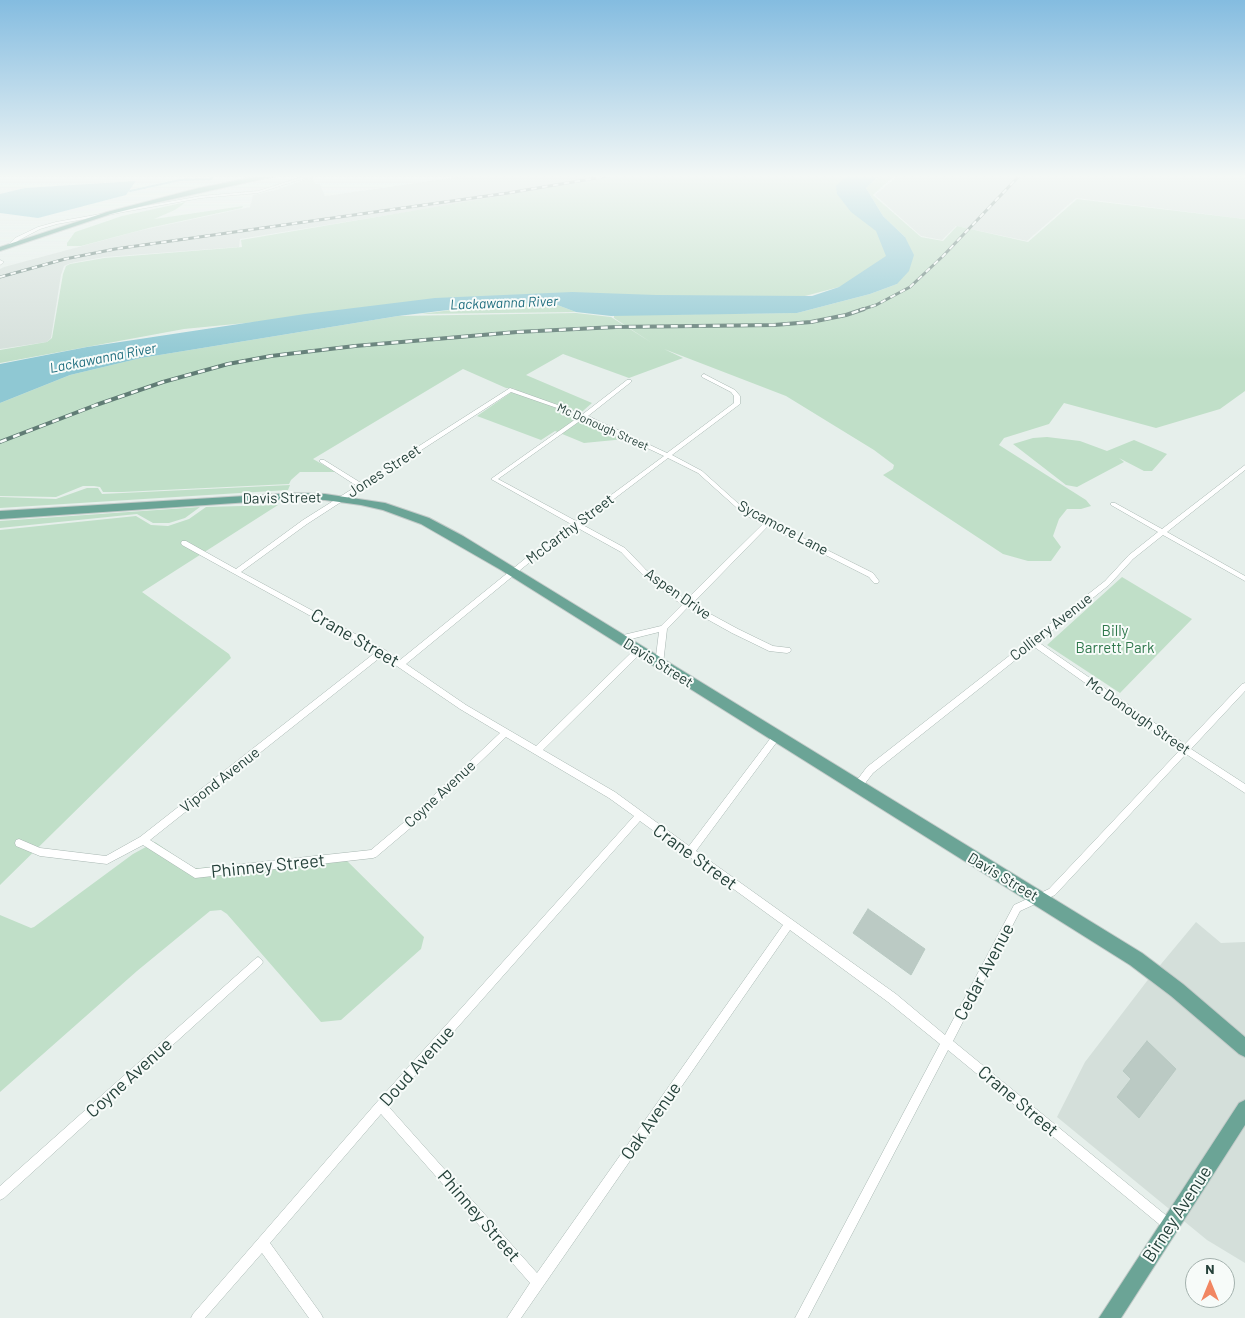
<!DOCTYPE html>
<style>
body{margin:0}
#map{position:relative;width:1245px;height:1318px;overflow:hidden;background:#e6efeb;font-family:Barlow,sans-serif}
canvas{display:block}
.north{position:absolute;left:1185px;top:1258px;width:50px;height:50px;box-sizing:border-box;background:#f7fbf9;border:1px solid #a3b1ad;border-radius:50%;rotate:0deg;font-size:14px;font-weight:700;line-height:20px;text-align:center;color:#25413a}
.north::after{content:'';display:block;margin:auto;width:18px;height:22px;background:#f18662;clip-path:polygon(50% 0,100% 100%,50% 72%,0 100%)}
</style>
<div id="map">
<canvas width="1245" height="1318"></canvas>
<div class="north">N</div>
</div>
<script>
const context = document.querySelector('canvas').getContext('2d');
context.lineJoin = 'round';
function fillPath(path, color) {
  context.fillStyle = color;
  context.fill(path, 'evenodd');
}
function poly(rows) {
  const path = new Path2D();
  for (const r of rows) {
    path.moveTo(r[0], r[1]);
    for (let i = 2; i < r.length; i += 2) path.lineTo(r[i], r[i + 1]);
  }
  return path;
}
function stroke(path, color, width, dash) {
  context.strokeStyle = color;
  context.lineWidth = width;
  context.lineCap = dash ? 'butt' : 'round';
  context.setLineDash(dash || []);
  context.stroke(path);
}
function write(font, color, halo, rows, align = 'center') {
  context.font = font + ' Barlow,sans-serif';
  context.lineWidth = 4;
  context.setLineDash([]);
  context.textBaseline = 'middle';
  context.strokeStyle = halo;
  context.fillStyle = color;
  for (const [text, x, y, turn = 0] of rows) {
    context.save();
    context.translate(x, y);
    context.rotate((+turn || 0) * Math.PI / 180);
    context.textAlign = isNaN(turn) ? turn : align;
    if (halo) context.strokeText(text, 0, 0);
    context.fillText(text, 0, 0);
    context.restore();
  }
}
const built = poly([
 [473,175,637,175,240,239,239,247,105,257,71,263,64,266,61,275,51,338,47,342,0,349,0,269,4,267,138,231,250,207,253,195,276,190,312,177,315,184,320,184,325,196],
 [899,175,1245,175,1245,219,1076,198,1027,241,956,226,942,240,921,236,875,195],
 [1196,922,1221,943,1245,942,1245,1263,1207,1240,1057,1117,1085,1062,1147,981]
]);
const green = poly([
 [623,175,846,175,848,196,882,232,891,258,843,286,805,296,635,298,369,311,184,329,0,363,0,350,47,342,52,338,63,274,66,266,70,264,104,258,242,247,241,240],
 [880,175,895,175,873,195,921,237,943,241,957,226,1028,242,1077,199,1245,219,1245,391,1220,409,1156,428,1064,403,1049,424,1004,438,999,445,1086,500,1091,506,1081,509,1067,509,1059,519,1053,536,1061,547,1051,561,1028,561,1003,554,883,475,893,469,894,465,874,450,786,396,664,349,683,358,629,378,563,354,526,375,592,403,576,417,625,439,584,443,555,431,541,440,477,416,516,389,506,388,463,369,313,459,336,472,300,472,291,480,289,484,122,492,103,492,100,487,94,486,83,486,56,497,0,496,0,403,70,375,141,358,398,316,576,313,611,317,652,343,614,318,614,315,797,313,870,294,897,284,905,237,883,216,866,188],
 [186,202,175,210,154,219,243,206,242,208,149,228,81,246,67,246,67,243,75,232,122,216],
 [537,303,552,303,576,312,421,314,481,306],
 [1047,437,1080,441,1107,451,1134,440,1167,454,1152,471,1144,471,1119,458,1124,462,1077,487,1066,485,1013,444,1033,438],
 [290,485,288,490,0,508,0,497,56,499,87,488,98,488,102,494],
 [278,505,142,592,229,654,231,658,0,885,0,530,136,516,151,525,168,526,189,519,206,507],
 [200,507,185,518,169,523,153,523,137,514,0,528,0,521],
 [1122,577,1192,619,1120,693,1047,645],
 [155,842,193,868,200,868,340,854,424,937,421,949,341,1020,321,1022,227,914,221,910,210,911,137,971,0,1092,0,915,31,928,34,927,133,854]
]);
const water = poly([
 [847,175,880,175,866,188,883,216,905,237,914,255,909,271,897,284,870,294,797,313,611,316,576,312,552,303,537,303,481,306,398,316,141,358,70,375,0,403,0,364,87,347,305,314,435,298,572,292,656,295,812,296,839,287,886,256,876,231,851,212,837,194,836,186],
 [136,181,126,195,38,218,0,213,0,194,25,188]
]);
const stream = poly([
 [130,191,180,180,211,179,214,175]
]);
const building = poly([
 [868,909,925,949,911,975,853,933,868,909],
 [1147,1041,1176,1069,1139,1118,1117,1097,1131,1079,1123,1071,1147,1041]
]);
const street = poly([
 [308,175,315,175,258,193,201,198,57,224,40,229,19,240,12,246,8,245,15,238,38,227,56,222,201,196,258,191,308,175],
 [0,260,4,262,0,265,0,260],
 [704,374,735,390,740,396,740,404,672,455,702,471,741,506,753,513,873,573,879,581,878,583,874,583,869,577,768,526,692,604,738,629,773,646,790,648,791,650,790,652,787,653,769,651,732,633,687,608,667,629,663,664,662,666,659,667,656,666,655,664,659,632,619,642,615,639,619,636,661,626,682,605,642,574,621,552,576,527,530,562,406,664,466,705,536,746,635,649,641,649,642,651,641,653,543,750,615,792,689,846,773,735,776,734,779,735,780,737,779,739,696,851,896,994,945,1035,1014,905,1049,889,1180,750,1033,646,873,773,860,790,857,791,854,790,853,787,854,784,867,767,1105,581,1129,555,1158,532,1111,505,1111,503,1115,503,1162,529,1245,465,1245,470,1167,532,1245,576,1245,581,1163,535,1133,559,1109,585,1038,642,1185,744,1242,684,1245,683,1245,691,1191,749,1245,784,1245,793,1186,754,1055,895,1020,911,953,1041,1173,1221,1175,1225,1173,1229,1169,1231,1165,1229,948,1050,808,1318,795,1318,940,1044,888,1002,790,930,521,1318,507,1318,530,1283,381,1114,270,1243,321,1314,323,1318,309,1318,262,1253,205,1318,191,1318,193,1314,377,1102,634,816,609,798,506,737,421,819,376,857,373,858,195,878,143,845,107,864,40,856,16,846,15,843,16,840,19,839,40,848,106,856,140,837,376,652,182,545,181,543,182,541,186,541,236,569,303,520,357,486,320,462,320,460,324,460,361,483,510,388,583,414,627,380,631,380,631,382,588,416,667,453,734,403,734,396,731,392,702,377,702,375,704,374],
 [511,392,580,416,491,479,571,524,526,558,400,660,385,650,241,572,307,524,511,392],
 [584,418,664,456,576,521,498,479,584,418],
 [668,458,698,473,737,508,749,517,763,524,686,600,646,570,625,548,581,524,668,458],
 [382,656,460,709,500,733,415,813,371,850,196,869,150,840,382,656],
 [640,821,783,925,537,1273,388,1106,640,821],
 [258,957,261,959,263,962,261,965,4,1198,0,1200,0,1186,255,959,258,957]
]);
const primary = poly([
 [266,175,280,175,159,202,111,214,0,251,0,247,107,212,199,188,266,175],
 [294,493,325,494,385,503,429,518,463,536,1142,953,1183,984,1245,1037,1245,1057,1239,1054,1171,996,1130,965,501,570,421,524,383,510,361,505,325,500,294,499,0,519,0,511,294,493],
 [1245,1100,1245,1125,1121,1318,1099,1318,1239,1103,1245,1100]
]);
const railFar1 = poly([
 [0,277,65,259,115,249,508,193,614,175],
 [860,310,876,305,910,287,943,256,1020,175]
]);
const rail = poly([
 [0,442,96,405,163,382,228,364,271,356,355,346,517,332,616,327,774,325,811,322,846,315,864,309]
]);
const farStreetnames = [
 ["Mc Donough Street",603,427,24]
];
const farWaternames = [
 ["Lackawanna River",504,303,-2],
 ["Lackawanna River",103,358,-11]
];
const streetNames = [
 ["Jones Street",384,471,-33],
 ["Davis Street",282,498,-1],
 ["Sycamore Lane",783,528,28],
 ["McCarthy Street",570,529,-37],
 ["Aspen Drive",678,594,35],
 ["Colliery Avenue",1051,627,-38],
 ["Davis Street",658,663,32],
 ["Mc Donough Street",1138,716,35],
 ["Vipond Avenue",220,780,-38],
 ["Coyne Avenue",440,794,-43],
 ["Davis Street",1003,877,31]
];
const parkNames = [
 ["Billy",1115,631],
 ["Barrett Park",1115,648]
];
const nearStreetnames = [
 ["Crane Street",355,638,30],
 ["Crane Street",695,857,36],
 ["Phinney Street",268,866,-6],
 ["Cedar Avenue",984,972,-62],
 ["Doud Avenue",417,1066,-48],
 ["Coyne Avenue",129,1078,-42],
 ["Crane Street",1018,1101,40],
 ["Oak Avenue",651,1121,-55],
 ["Birney Avenue",1177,1214,-57],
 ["Phinney Street",479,1216,49]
];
fillPath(built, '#d4dfda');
fillPath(green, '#c0dfc8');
fillPath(water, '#8fc8d3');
stroke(stream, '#8fc8d3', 2);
fillPath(building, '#bbcac4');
stroke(building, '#b8c9c2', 1);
stroke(street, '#a8b7b2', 1);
stroke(primary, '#c2cac8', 2);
fillPath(street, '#fff');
fillPath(primary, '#6ba496');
stroke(railFar1, '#607c75', 3);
stroke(rail, '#607c75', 4);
stroke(railFar1, '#f7fbf9', 2, [5.5]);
stroke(rail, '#f7fbf9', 2.5, [7]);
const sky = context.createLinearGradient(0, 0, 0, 360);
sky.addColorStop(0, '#84bce0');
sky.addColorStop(0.49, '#f4f8f6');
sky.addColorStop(1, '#f4f8f600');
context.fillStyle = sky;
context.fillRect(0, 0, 1245, 360);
write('12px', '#25413a', '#f7fbf9', farStreetnames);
write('italic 14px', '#1e6d7e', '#f7fbf9', farWaternames);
write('15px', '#25413a', '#f7fbf9', streetNames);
write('15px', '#2f784c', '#f7fbf9', parkNames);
write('18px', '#25413a', '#f7fbf9', nearStreetnames);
</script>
